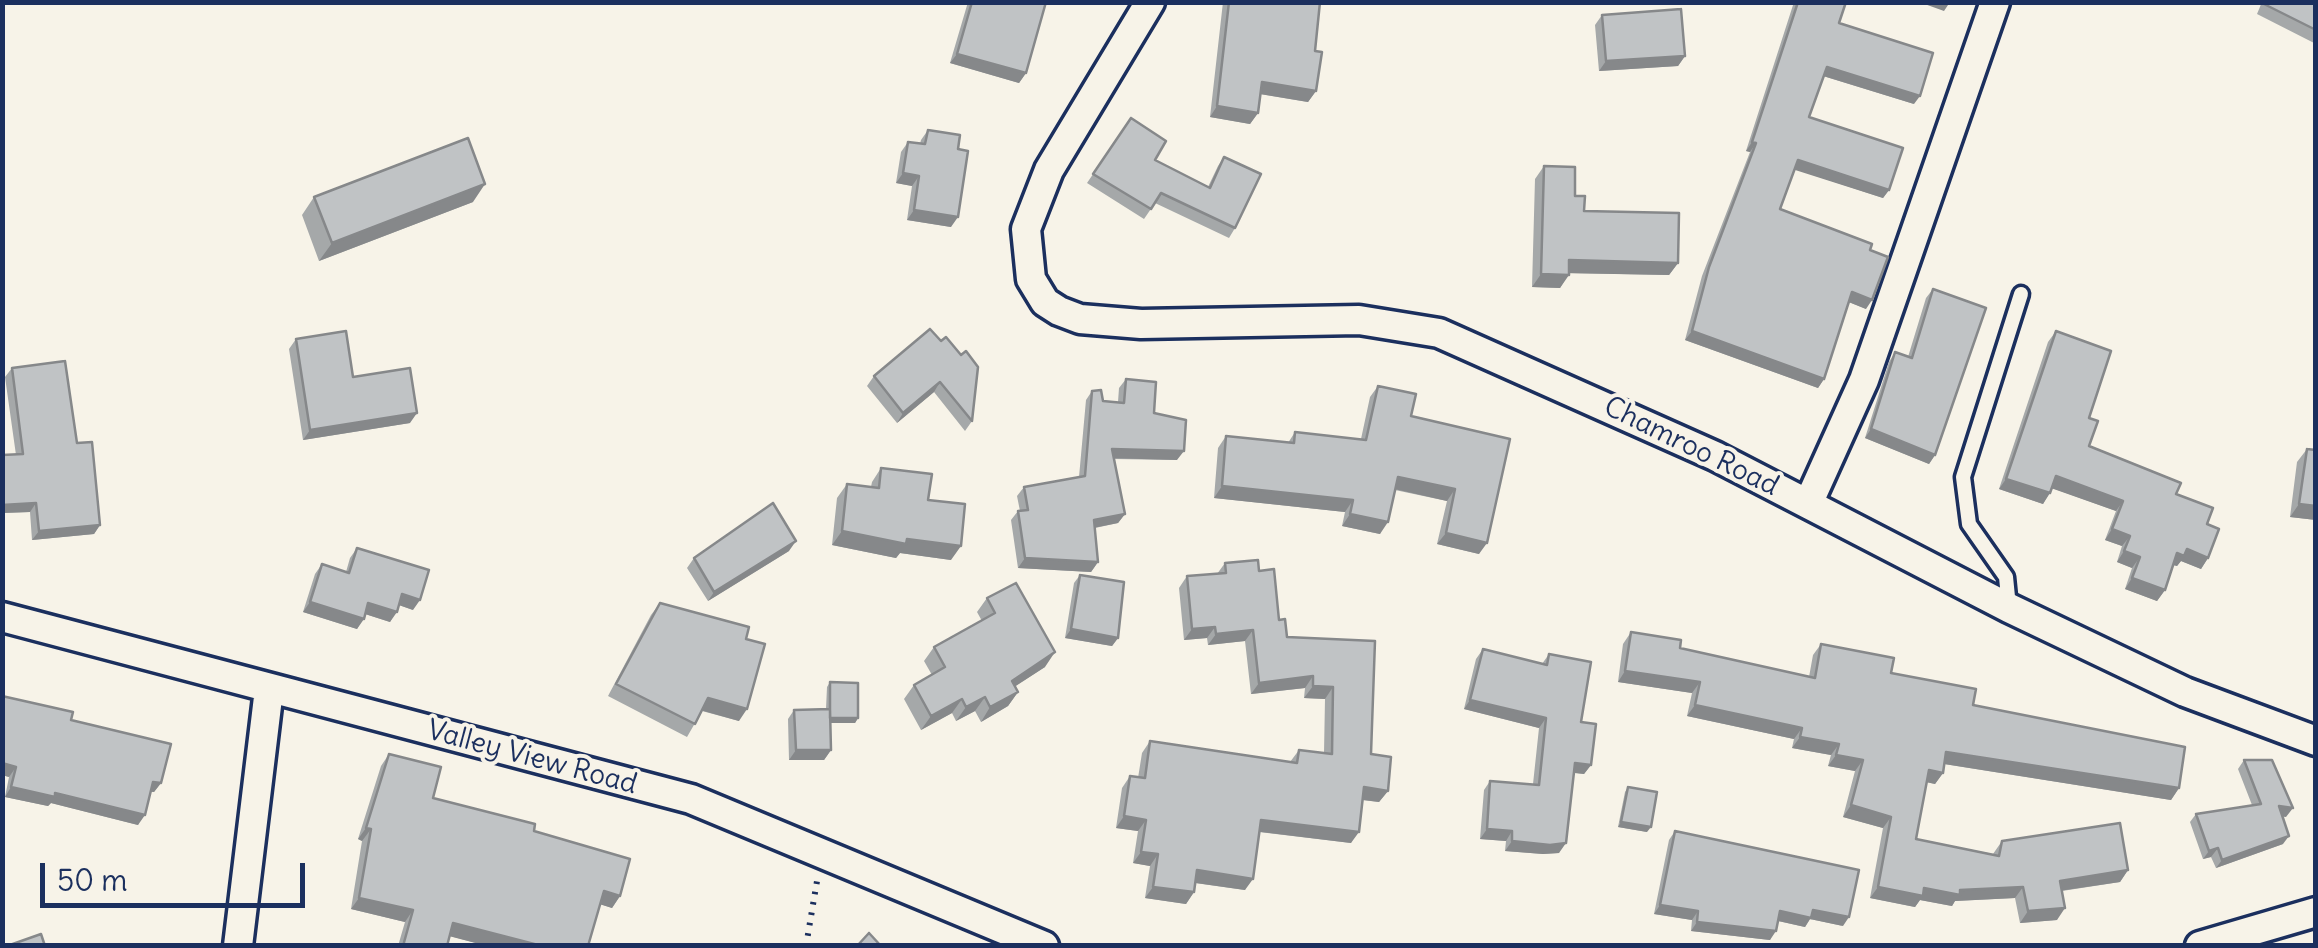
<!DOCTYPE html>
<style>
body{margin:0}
#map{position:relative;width:2318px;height:948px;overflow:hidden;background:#f7f3e8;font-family:Delius,sans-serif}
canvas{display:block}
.frame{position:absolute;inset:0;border:5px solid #1b2f5e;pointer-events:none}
.scale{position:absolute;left:40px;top:863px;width:265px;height:45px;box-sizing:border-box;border:5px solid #1b2f5e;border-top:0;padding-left:12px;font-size:30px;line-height:35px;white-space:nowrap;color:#1b2f5e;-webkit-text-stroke:8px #f7f3e8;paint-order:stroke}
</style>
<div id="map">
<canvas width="2318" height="948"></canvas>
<div class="frame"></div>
<div class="scale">50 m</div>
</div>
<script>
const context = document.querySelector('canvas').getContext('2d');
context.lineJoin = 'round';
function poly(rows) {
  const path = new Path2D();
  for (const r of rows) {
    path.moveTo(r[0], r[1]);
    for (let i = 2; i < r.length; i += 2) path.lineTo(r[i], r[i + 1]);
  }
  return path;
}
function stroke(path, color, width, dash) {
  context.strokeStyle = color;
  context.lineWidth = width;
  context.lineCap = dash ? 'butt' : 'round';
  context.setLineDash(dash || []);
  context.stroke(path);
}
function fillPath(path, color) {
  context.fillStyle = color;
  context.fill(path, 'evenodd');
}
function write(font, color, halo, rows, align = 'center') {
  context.font = font + ' Delius,sans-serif';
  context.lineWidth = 8;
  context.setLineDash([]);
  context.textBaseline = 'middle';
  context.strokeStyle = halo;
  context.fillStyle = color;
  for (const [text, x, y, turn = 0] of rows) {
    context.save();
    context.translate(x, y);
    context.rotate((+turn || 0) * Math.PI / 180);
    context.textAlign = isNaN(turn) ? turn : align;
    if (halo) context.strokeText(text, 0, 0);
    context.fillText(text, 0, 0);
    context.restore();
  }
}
const path = poly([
 [806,946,817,881]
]);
const lane = poly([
 [2009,607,2006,577,1969,524,1963,477,2021,294]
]);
const street = poly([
 [1150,2,1049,170,1026,229,1031,279,1045,302,1059,311,1080,319,1141,324,1359,320,1439,333,1715,456,2009,608,2185,692,2316,741],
 [1808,504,1864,380,1995,2],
 [2,617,691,799,1044,946],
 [238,946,269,689],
 [2200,946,2316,912]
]);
const wall = poly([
 [968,2,1046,2,1026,73,1019,83,950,63],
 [1223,2,1320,2,1315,51,1316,91,1308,102,1260,94,1258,113,1250,124,1210,117],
 [1794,2,1846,2,1839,23,1914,104,1823,76,1809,117,1889,190,1883,198,1795,169,1780,209,1870,250,1866,309,1849,302,1824,379,1818,388,1685,340,1702,276,1750,152,1746,151],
 [2262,2,2316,2,2316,44,2257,14],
 [1602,15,1685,56,1678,66,1599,71,1595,25],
 [1131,118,1155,160,1208,187,1218,166,1224,157,1235,228,1229,238,1155,203,1144,219,1087,183],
 [928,130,958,149,951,227,907,220,912,186,896,183,901,152,908,142,920,144,921,140],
 [1544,166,1575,196,1584,211,1678,263,1669,275,1569,273,1560,288,1532,287,1535,179],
 [314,197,473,202,319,261,302,215],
 [1933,289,1935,455,1929,464,1865,438,1889,362,1895,352,1908,357,1926,298],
 [930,329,972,421,965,431,934,392,897,423,867,386,874,376],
 [2056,331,2089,418,2089,446,2176,494,2207,524,2208,558,2201,569,2181,561,2177,566,2173,565,2165,590,2157,601,2125,589,2132,568,2117,562,2122,546,2105,540,2116,511,2052,488,2043,504,1999,489,2048,342],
 [296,339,410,423,303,440,289,349],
 [12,368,77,443,100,525,94,534,32,540,30,512,2,513,2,455,16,455,5,377],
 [1126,379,1154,413,1177,460,1114,459,1125,514,1118,523,1095,528,1098,562,1091,572,1018,568,1011,520,1018,511,1020,511,1017,496,1024,487,1079,477,1086,400,1092,391,1103,401,1118,402,1119,388],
 [1378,386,1411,416,1510,439,1479,554,1437,544,1447,501,1395,490,1380,534,1342,526,1345,512,1214,498,1218,448,1226,436,1288,443,1295,432,1361,439,1370,397],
 [2307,449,2316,520,2290,517,2297,462],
 [881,468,928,500,951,560,900,553,896,558,832,545,837,498,847,484,871,487,872,482],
 [357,548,413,610,399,605,390,622,365,614,357,629,303,612,315,574,322,564,346,572,350,558],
 [789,551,708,601,687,568,694,558],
 [1225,563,1259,571,1287,637,1375,641,1371,754,1388,791,1379,802,1362,800,1351,843,1259,832,1245,890,1195,883,1194,892,1186,904,1145,898,1150,866,1133,863,1138,831,1116,828,1122,788,1130,776,1138,778,1142,753,1150,741,1290,762,1299,750,1324,753,1325,699,1304,698,1305,688,1251,694,1245,641,1208,645,1207,638,1184,640,1179,588,1187,576,1217,574],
 [1080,575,1118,638,1112,646,1065,638,1074,583],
 [987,598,1045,667,1015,686,1018,692,1008,706,981,722,975,711,956,721,952,713,921,730,904,699,914,685,932,675,924,661,934,647,982,621,977,612],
 [660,603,746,639,739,721,702,711,687,737,608,696,651,615],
 [1631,632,1680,648,1809,677,1813,655,1821,644,2179,788,2171,800,1944,764,1943,773,1935,784,1927,782,1916,839,1993,854,2002,841,2128,870,2120,882,2062,891,2057,920,2020,923,2015,898,1955,901,1952,906,1920,900,1915,907,1870,898,1883,828,1843,817,1855,771,1828,766,1831,755,1792,748,1794,739,1687,716,1692,693,1618,682,1623,644],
 [1483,649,1542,664,1549,654,1581,722,1591,765,1584,774,1574,773,1559,853,1543,854,1505,851,1506,841,1480,839,1484,790,1490,781,1533,784,1539,728,1464,709,1476,659],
 [830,682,858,718,855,723,830,723,831,750,824,760,789,760,788,719,794,710,826,709,827,687],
 [71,720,161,783,154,792,151,792,138,825,51,803,48,806,5,797,9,777,2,775],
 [389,754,433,798,534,831,620,896,612,908,600,904,487,946,450,936,447,946,398,946,405,922,351,909,362,841,358,839,381,766],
 [2244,760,2286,817,2283,816,2283,844,2216,868,2211,857,2203,859,2190,822,2196,814,2252,805,2238,769],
 [1628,787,1647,832,1618,827,1625,792],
 [1675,831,1843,926,1810,919,1805,927,1778,921,1770,940,1691,931,1692,920,1654,914,1669,840]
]);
const shadedWall = poly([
 [1919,2,1950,2,1944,11],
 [957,54,1026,73,1019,83,950,63],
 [1685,56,1678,66,1599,71,1606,61],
 [1827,67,1920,96,1914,104,1820,75],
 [1262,82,1316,91,1308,102,1254,93],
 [1217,106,1258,113,1250,124,1210,117],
 [1752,142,1756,143,1750,152,1746,151],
 [1798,160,1889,190,1883,198,1792,169],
 [903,173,919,176,912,186,896,183],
 [485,184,473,202,319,261,332,243],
 [914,210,958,217,951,227,907,220],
 [1569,260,1678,263,1669,275,1560,273],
 [1541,274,1569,275,1560,288,1532,287],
 [1852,292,1872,300,1866,309,1846,301],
 [1692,331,1824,379,1818,388,1685,340],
 [940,382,934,392,897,423,903,413],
 [417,413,410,423,303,440,310,430],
 [1871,429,1935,455,1929,464,1865,438],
 [1112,449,1184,451,1177,460,1106,458],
 [2056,476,2123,501,2116,511,2048,487],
 [1398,477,1455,489,1447,501,1390,488],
 [2006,479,2050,493,2043,504,1999,489],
 [1222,486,1353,500,1345,512,1214,498],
 [36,503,30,512,2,513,2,505],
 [2299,504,2316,506,2316,520,2290,517],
 [1125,514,1118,523,1088,529,1094,520],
 [1350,514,1388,522,1380,534,1342,526],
 [100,525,94,534,32,540,39,531],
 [2112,529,2130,536,2122,546,2105,540],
 [842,531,907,539,961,546,951,560,900,553,896,558,832,545],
 [1446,533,1487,543,1479,554,1437,544],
 [796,541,789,551,708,601,714,592],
 [2187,549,2208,558,2201,569,2181,561,2177,566,2170,564,2177,553],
 [2124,551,2140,557,2132,568,2117,562],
 [1025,558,1098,562,1091,572,1018,568],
 [2132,578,2165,590,2157,601,2125,589],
 [402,594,420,600,413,610,396,604],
 [310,602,364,619,357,629,303,612],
 [368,603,397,612,390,622,362,613],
 [1215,627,1207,638,1184,640,1192,629],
 [1071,629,1118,638,1112,646,1065,638],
 [1253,630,1245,641,1208,645,1216,634],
 [1055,652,1045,667,1002,695,1012,681],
 [1625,671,1700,682,1692,693,1618,682],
 [1313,676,1305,688,1251,694,1259,683],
 [1313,686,1333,687,1325,699,1304,698],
 [1018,692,1008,706,981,722,990,707],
 [985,697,975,711,956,721,966,707],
 [708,698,747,709,739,721,700,710],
 [962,699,952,713,921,730,931,716],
 [1470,700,1546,718,1539,728,1464,709],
 [1695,705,1802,728,1794,739,1687,716],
 [830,718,858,718,855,723,826,723],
 [1800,737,1839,744,1831,755,1792,748],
 [796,750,831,750,824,760,789,760],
 [1946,752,2179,788,2171,800,1938,763],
 [1836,755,1863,760,1855,771,1828,766],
 [2,763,16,767,9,777,2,775],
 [1575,763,1591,765,1584,774,1568,772],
 [1929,770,1943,773,1935,784,1921,781],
 [153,782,161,783,154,792,146,791],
 [11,787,55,793,145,815,138,825,51,803,48,806,5,797],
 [1364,787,1388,791,1379,802,1356,799],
 [1851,805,1891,817,1883,828,1843,817],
 [2279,806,2293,808,2286,817,2273,815],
 [1124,816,1146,820,1138,831,1116,828],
 [1261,820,1359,832,1351,843,1253,831],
 [1621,822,1651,827,1647,832,1618,827],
 [366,828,371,829,362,841,358,839],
 [1487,829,1512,831,1506,841,1480,839],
 [2289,836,2283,844,2216,868,2222,860],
 [1512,841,1566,843,1559,853,1543,854,1505,851],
 [2218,848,2211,857,2203,859,2209,851],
 [1141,852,1158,854,1150,866,1133,863],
 [1197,870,1253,879,1245,890,1189,882],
 [2128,870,2120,882,2052,892,2060,881],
 [1153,887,1194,892,1186,904,1145,898],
 [1878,887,1960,890,2023,887,2015,898,1955,901,1952,906,1920,900,1915,907,1870,898],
 [604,891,620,896,612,908,596,903],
 [359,898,413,910,405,922,351,909],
 [1660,905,1698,911,1692,920,1654,914],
 [2065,908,2057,920,2020,923,2028,911],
 [1813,910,1849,917,1843,926,1810,919,1805,927,1774,920,1780,911],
 [1697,922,1776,931,1770,940,1691,931],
 [453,923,542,946,487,946,445,935]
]);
const building = poly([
 [972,2,1046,2,1026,73,957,54,972,2],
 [1229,2,1320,2,1315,51,1322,52,1316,91,1262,82,1258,113,1217,106,1229,2],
 [1798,2,1846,2,1839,23,1933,53,1920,96,1827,67,1809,117,1903,148,1889,190,1798,160,1780,209,1872,244,1870,250,1888,257,1872,300,1852,292,1824,379,1692,331,1709,267,1756,143,1752,142,1798,2],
 [2264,2,2316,2,2316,30,2264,4,2264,2],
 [1681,9,1685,56,1606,61,1602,15,1681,9],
 [1131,118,1166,141,1155,160,1210,188,1224,157,1261,174,1235,228,1161,193,1151,209,1093,174,1131,118],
 [928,130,960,135,958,149,968,151,958,217,914,210,919,176,903,173,908,142,925,144,928,130],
 [468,138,485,184,332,243,314,197,468,138],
 [1544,166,1575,167,1575,196,1585,196,1584,211,1679,213,1678,263,1569,260,1569,275,1541,274,1544,166],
 [1933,289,1986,308,1935,455,1871,429,1895,352,1912,358,1933,289],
 [930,329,941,341,946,337,961,355,966,351,978,367,972,421,940,382,903,413,874,376,930,329],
 [346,331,353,377,410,368,417,413,310,430,296,339,346,331],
 [2056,331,2111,351,2089,418,2098,421,2089,446,2181,483,2176,494,2213,508,2207,524,2219,529,2208,558,2187,549,2184,556,2177,553,2165,590,2132,578,2140,557,2124,551,2130,536,2112,529,2123,501,2056,476,2050,493,2006,479,2056,331],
 [65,361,77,443,92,442,100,525,39,531,36,503,2,505,2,455,23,454,12,368,65,361],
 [1126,379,1156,382,1154,413,1186,420,1184,451,1112,449,1125,514,1094,520,1098,562,1025,558,1018,511,1028,510,1024,487,1085,476,1092,391,1101,390,1103,401,1124,403,1126,379],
 [1378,386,1416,394,1411,416,1510,439,1487,543,1446,533,1455,489,1398,477,1388,522,1350,514,1353,500,1222,486,1226,436,1294,443,1295,432,1366,440,1378,386],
 [2307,449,2316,450,2316,506,2299,504,2307,449],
 [881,468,932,474,928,500,965,504,961,546,907,539,906,544,842,531,847,484,879,488,881,468],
 [773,503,796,541,714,592,694,558,773,503],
 [357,548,429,570,420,600,402,594,397,612,368,603,364,619,310,602,322,564,349,573,357,548],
 [1258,560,1259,571,1274,569,1279,620,1285,619,1287,637,1375,641,1371,754,1391,757,1388,791,1364,787,1359,832,1261,820,1253,879,1197,870,1194,892,1153,887,1158,854,1141,852,1146,820,1124,816,1130,776,1145,778,1150,741,1297,763,1299,750,1332,754,1333,687,1313,686,1313,676,1259,683,1253,630,1216,634,1215,627,1192,629,1187,576,1226,573,1225,563,1258,560],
 [1080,575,1124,582,1118,638,1071,629,1080,575],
 [1016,583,1055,652,1012,681,1018,692,990,707,985,697,966,707,962,699,931,716,914,685,945,667,934,647,995,613,987,598,1016,583],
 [660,603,749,627,746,639,765,644,747,709,708,698,695,724,616,684,660,603],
 [1631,632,1681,640,1680,648,1815,678,1821,644,1894,658,1891,673,1976,689,1973,705,2185,747,2179,788,1946,752,1943,773,1929,770,1916,839,1999,856,2002,841,2120,823,2128,870,2060,881,2065,908,2028,911,2023,887,1960,890,1960,895,1924,888,1923,896,1878,887,1891,817,1851,805,1863,760,1836,755,1839,744,1800,737,1802,728,1695,705,1700,682,1625,671,1631,632],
 [1483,649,1547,665,1549,654,1591,662,1581,722,1596,724,1591,765,1575,763,1566,843,1550,845,1512,841,1512,831,1487,829,1490,781,1539,785,1546,718,1470,700,1483,649],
 [830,682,858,683,858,718,830,718,830,682],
 [2,696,73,712,71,720,171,744,161,783,153,782,145,815,55,793,55,797,11,787,16,767,2,763,2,696],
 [830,709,831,750,796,750,794,710,830,709],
 [389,754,441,767,433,798,535,824,534,831,630,859,620,896,604,891,588,946,542,946,453,923,447,946,403,946,413,910,359,898,371,829,366,828,389,754],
 [2244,760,2272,760,2293,808,2279,806,2289,836,2222,860,2218,848,2209,851,2196,814,2261,804,2244,760],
 [1628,787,1657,792,1651,827,1621,822,1628,787],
 [1675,831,1859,870,1849,917,1813,910,1811,918,1780,911,1776,931,1697,922,1698,911,1660,905,1675,831],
 [869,933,881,946,857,946,869,933],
 [41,934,45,946,7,946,41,934]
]);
const streetNames = [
 ["Chamroo Road",1691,447,26],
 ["Valley View Road",532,758,15]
];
stroke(lane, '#1b2f5e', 21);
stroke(street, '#1b2f5e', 35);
stroke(path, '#1b2f5e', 6, [2.5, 8]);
stroke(lane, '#f7f3e8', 14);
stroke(street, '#f7f3e8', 28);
fillPath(wall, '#a5a8a9');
fillPath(shadedWall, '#86888a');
fillPath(building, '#c0c3c5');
stroke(building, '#86888a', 2.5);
write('28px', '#1b2f5e', '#f7f3e8', streetNames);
</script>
